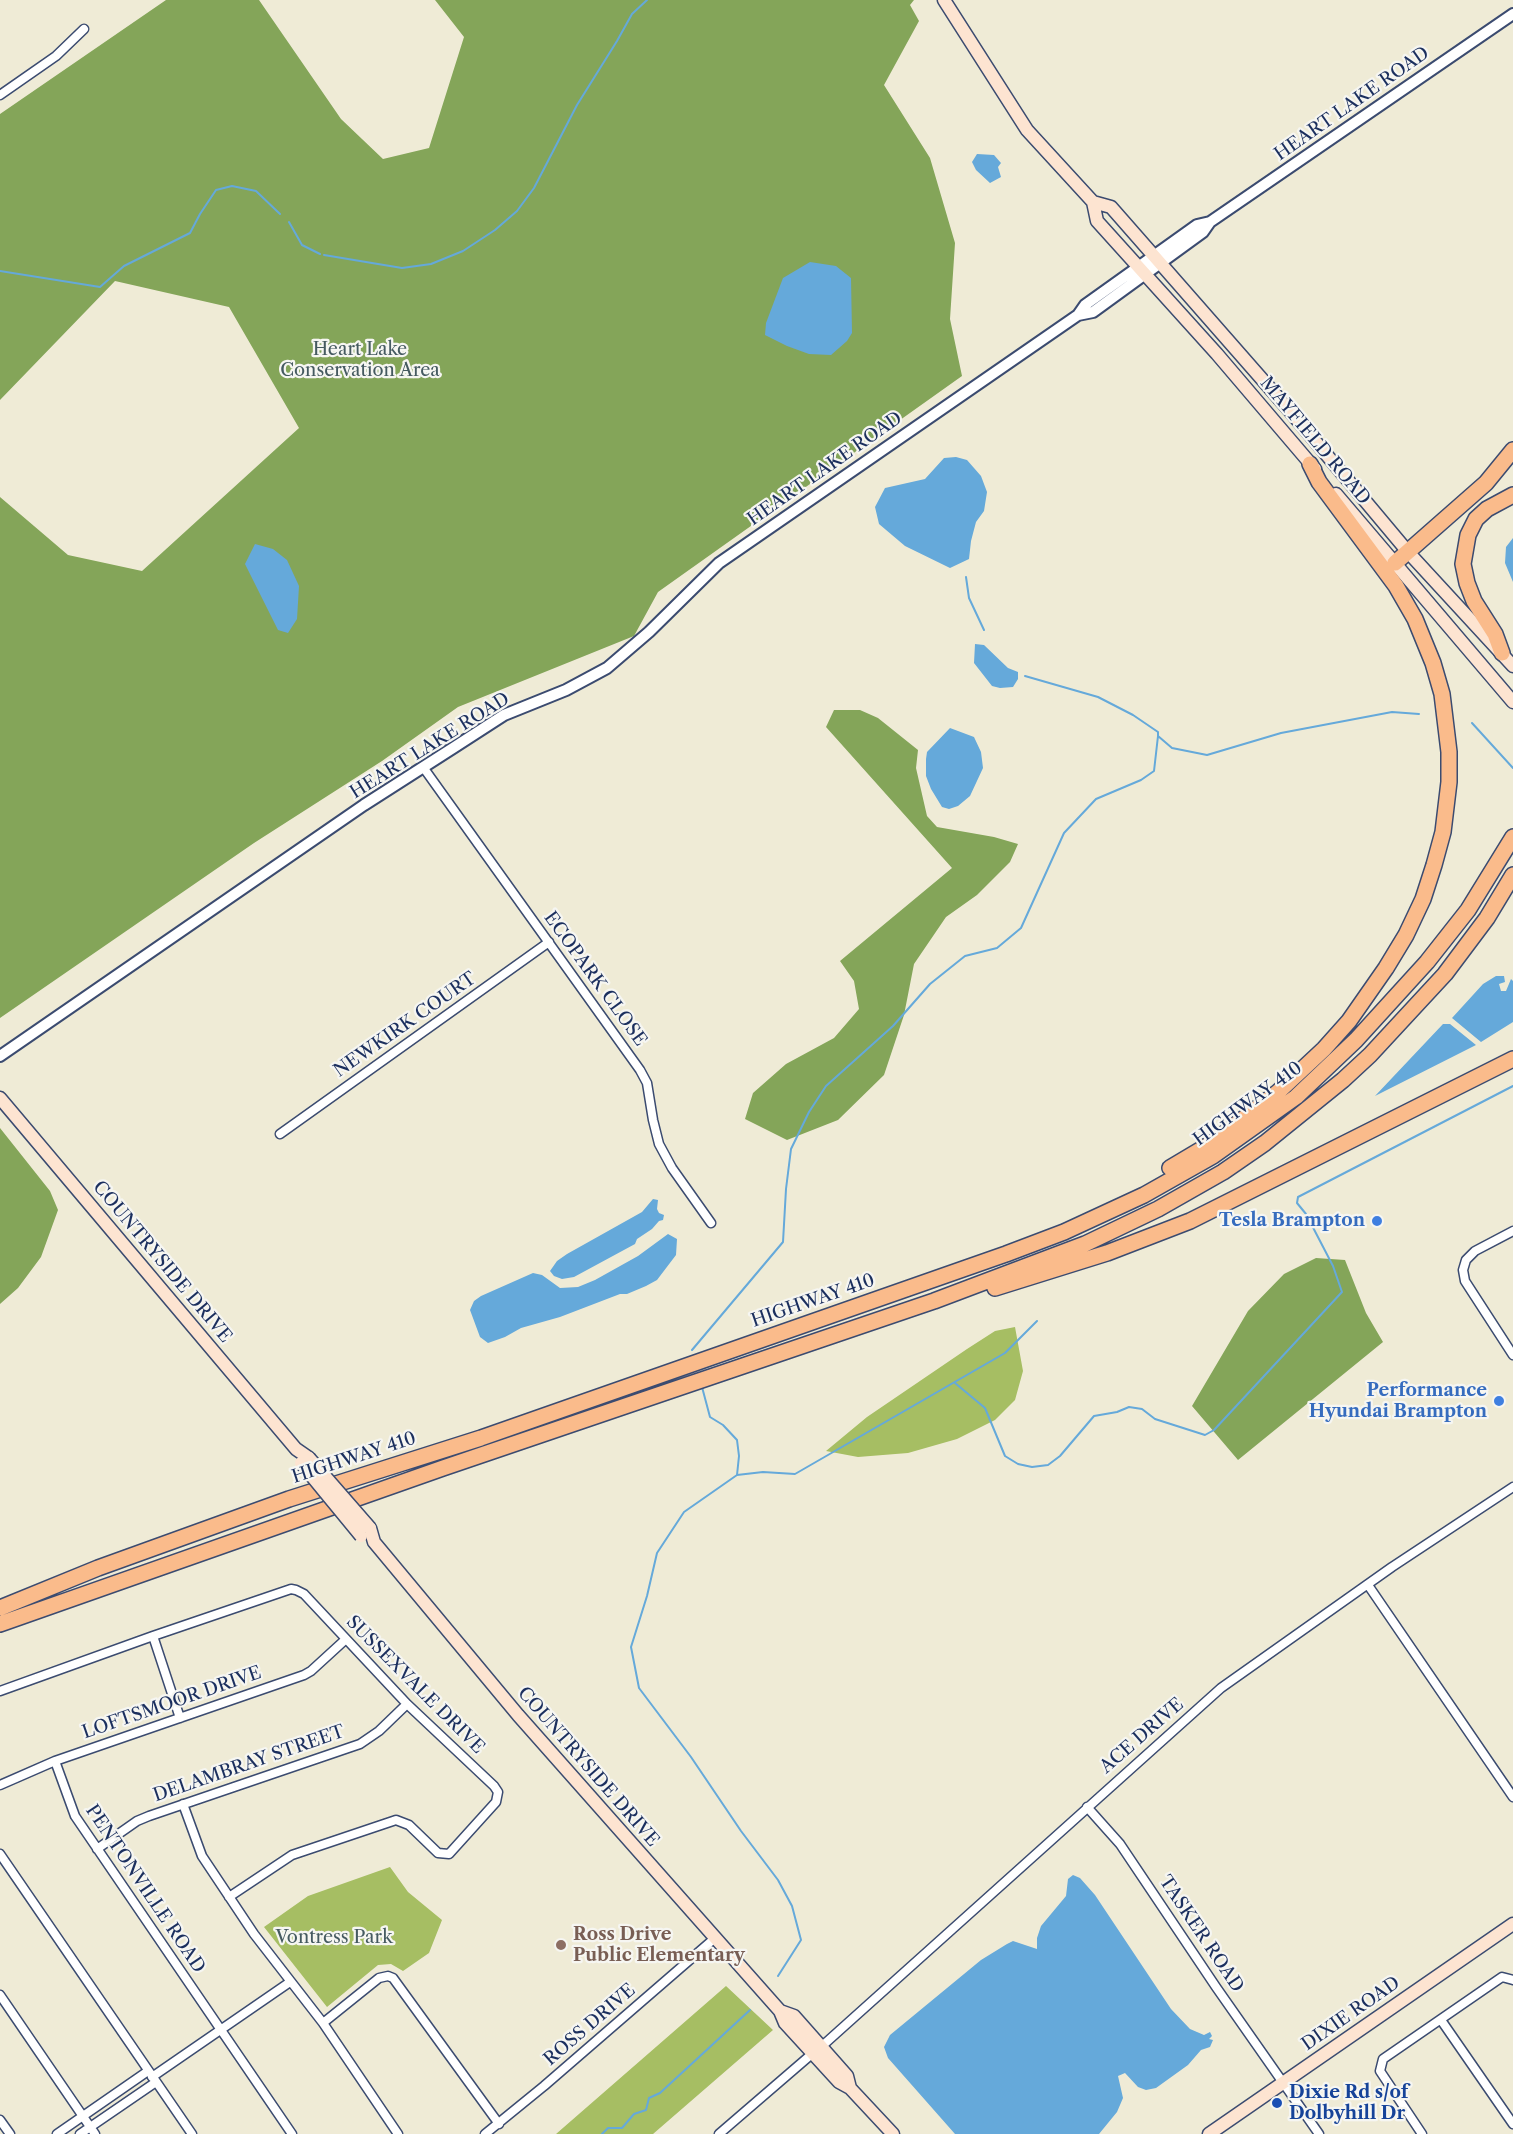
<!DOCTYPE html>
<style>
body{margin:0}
canvas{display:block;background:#efebd6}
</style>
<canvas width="1513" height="2134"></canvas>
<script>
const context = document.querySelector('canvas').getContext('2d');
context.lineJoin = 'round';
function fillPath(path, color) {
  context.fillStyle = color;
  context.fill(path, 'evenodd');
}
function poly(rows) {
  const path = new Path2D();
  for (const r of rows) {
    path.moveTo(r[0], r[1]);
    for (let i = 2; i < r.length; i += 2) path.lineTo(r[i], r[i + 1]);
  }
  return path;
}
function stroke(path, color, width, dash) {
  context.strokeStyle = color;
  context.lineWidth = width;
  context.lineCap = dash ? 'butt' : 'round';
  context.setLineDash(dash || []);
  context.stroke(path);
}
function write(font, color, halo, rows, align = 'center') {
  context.font = font + ' "Libre Caslon Text",serif';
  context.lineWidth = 4.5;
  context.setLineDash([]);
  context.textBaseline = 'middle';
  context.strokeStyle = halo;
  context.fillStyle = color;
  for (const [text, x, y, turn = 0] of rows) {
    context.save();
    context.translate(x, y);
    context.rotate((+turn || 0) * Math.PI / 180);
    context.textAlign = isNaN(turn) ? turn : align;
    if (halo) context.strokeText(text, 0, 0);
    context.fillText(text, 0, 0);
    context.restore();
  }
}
const green = poly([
 [1015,1327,1023,1371,1015,1400,995,1420,957,1439,908,1453,858,1457,826,1451,867,1417,967,1349,995,1331],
 [390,1867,408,1892,442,1920,429,1953,403,1971,391,1964,378,1965,327,2007,264,1927,308,1896],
 [726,1986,773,2030,653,2134,556,2134]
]);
const forest = poly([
 [166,0,259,0,341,119,383,159,429,148,464,37,435,0,914,0,910,5,919,21,884,85,930,158,955,243,950,319,962,376,658,592,634,636,458,707,382,761,254,843,0,1018,0,497,68,555,142,571,299,428,229,307,115,281,0,400,0,114],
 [834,710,860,710,878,718,918,750,916,768,927,816,937,827,994,837,1018,844,1010,862,977,895,946,917,914,964,904,1015,884,1075,838,1120,787,1140,745,1119,753,1093,786,1064,834,1038,859,1009,854,981,840,961,952,868,826,727],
 [0,1128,50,1191,58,1210,41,1257,18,1288,0,1304],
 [1316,1258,1345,1260,1366,1313,1383,1342,1238,1460,1192,1406,1248,1311,1284,1274]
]);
const water = poly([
 [977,154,994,155,1001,163,998,167,1001,177,990,183,976,170,972,162],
 [810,262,836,266,851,278,852,333,847,341,831,355,809,354,787,346,765,335,766,323,783,278],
 [956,457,967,460,981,476,987,492,984,511,976,522,971,541,969,559,950,568,905,546,879,524,875,507,885,488,925,479,944,458],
 [1513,538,1513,582,1505,563,1506,547],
 [255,544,273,549,287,560,299,586,297,619,288,633,278,630,245,564],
 [975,644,984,645,1008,668,1018,672,1018,679,1013,687,1000,688,992,686,974,663],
 [950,728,974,737,981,752,983,768,970,796,958,806,949,809,942,807,931,789,926,776,926,759,927,752],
 [1496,976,1504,976,1505,982,1499,984,1501,991,1506,991,1511,979,1513,981,1513,1022,1481,1042,1452,1018,1483,984],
 [1443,1024,1450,1024,1476,1045,1375,1096],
 [653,1199,658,1200,657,1209,659,1213,664,1215,663,1220,659,1221,652,1229,637,1239,635,1244,574,1277,562,1279,554,1276,550,1271,557,1261,567,1254,642,1212],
 [668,1234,677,1239,676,1255,657,1280,646,1286,627,1294,620,1294,560,1317,521,1328,505,1337,488,1343,480,1337,470,1310,474,1301,481,1296,533,1273,542,1275,560,1288,578,1287,595,1280,638,1256],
 [1073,1875,1080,1878,1095,1895,1171,2009,1190,2029,1204,2035,1210,2032,1212,2036,1209,2039,1213,2040,1210,2047,1201,2050,1188,2065,1156,2088,1146,2090,1138,2087,1125,2073,1118,2076,1123,2098,1117,2112,1099,2134,955,2134,888,2058,884,2047,890,2035,981,1960,1007,1944,1013,1941,1037,1949,1037,1938,1041,1926,1066,1896,1068,1879]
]);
const stream = poly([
 [289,222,302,245,320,254],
 [324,255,402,268,431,264,463,251,495,230,517,211,534,188,577,105,617,41,632,14,647,0],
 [0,271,100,287,124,266,190,233,200,214,216,190,232,186,256,191,280,214],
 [966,577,969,598,984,630],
 [1025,676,1098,697,1133,715,1158,732,1158,736,1172,748,1207,755,1281,733,1392,712,1419,714],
 [1472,723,1513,768],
 [692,1350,783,1242,786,1189,791,1149,809,1112,826,1086,893,1026,930,984,965,956,997,948,1021,928,1064,833,1096,799,1141,780,1154,771,1158,736],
 [955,1383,985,1408,1005,1456,1018,1464,1032,1467,1048,1465,1060,1456,1094,1416,1117,1412,1129,1407,1142,1409,1155,1419,1205,1435,1214,1430,1342,1292,1333,1266,1306,1214,1297,1203,1298,1197,1513,1086],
 [702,1387,710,1417,723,1425,737,1440,739,1456,737,1475],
 [778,1976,801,1940,792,1906,778,1880,741,1831,691,1757,639,1688,631,1647,647,1596,657,1553,684,1512,737,1475,763,1472,795,1474,1005,1353,1037,1321],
 [602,2134,608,2128,622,2128,634,2114,646,2110,649,2098,660,2093,750,2010]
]);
const minor = poly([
 [0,95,56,56,84,29],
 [423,767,640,1070,647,1083,653,1120,659,1144,672,1168,711,1223],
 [280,1134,549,942],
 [1513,1231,1475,1251,1466,1260,1463,1270,1465,1281,1513,1355],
 [1368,1585,1513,1797],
 [153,1636,180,1718],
 [0,1691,153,1636,291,1589,296,1590,304,1594,407,1704,494,1786,498,1792,496,1802,449,1854,438,1853,409,1825,396,1820,292,1855,229,1897],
 [55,1761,75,1816,292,2134],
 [0,1785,55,1761,304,1675,311,1671,346,1639],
 [183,1804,202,1856,254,1934,323,2023,398,2134],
 [1087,1807,1120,1844,1216,1987,1319,2134],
 [97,1849,137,1821,149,1816,360,1744,379,1731,407,1704],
 [0,1854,192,2134],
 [0,1995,95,2134],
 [1441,2020,1513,2124],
 [323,2023,379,1978,388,1976,393,1978,499,2124],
 [821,2047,1221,1688,1392,1567,1513,1487],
 [152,2077,290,1982],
 [0,2120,10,2134],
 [57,2134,148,2071],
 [80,2134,156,2082],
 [485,2134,544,2086,715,1938],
 [719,2134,813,2053],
 [1422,2134,1380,2071,1383,2059,1502,1977,1513,1980]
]);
const tertiary = poly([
 [1078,315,1093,312,1203,232,1210,222,1513,14],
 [0,1056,364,805,453,748,504,715,566,690,607,668,649,632,719,563,1078,315,1085,305,1197,225,1210,222]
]);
const secondary = poly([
 [944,0,1027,130,1093,202,1097,221,1217,354,1315,469],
 [1093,202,1111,207,1289,410,1408,552,1513,666],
 [1336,494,1513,702],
 [0,1098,296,1449,309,1458],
 [370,1528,374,1542,518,1715,780,2011,785,2023,839,2082,850,2088,893,2134],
 [780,2011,794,2016,847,2076,850,2088],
 [1209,2134,1513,1924]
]);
const motorway = poly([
 [1395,563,1486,483,1513,450],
 [1502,653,1495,634,1474,601,1467,583,1463,564,1468,535,1476,519,1487,509,1513,495],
 [1170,1168,1212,1143,1278,1092,1324,1049,1349,1021,1386,968,1406,935,1423,899,1434,865,1443,832,1449,782,1449,752,1442,694,1433,663,1415,619,1396,586,1319,482,1310,464],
 [995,1288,1107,1253,1190,1221,1513,1059],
 [0,1608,98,1568,289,1499,481,1438,1006,1254,1064,1232,1144,1195,1213,1156,1296,1097,1356,1040,1427,962,1468,910,1513,837],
 [0,1624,443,1468,934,1301,1085,1244,1158,1209,1223,1172,1265,1143,1343,1080,1370,1055,1445,974,1487,918,1513,875]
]);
const secondaryBridge = poly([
 [309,1458,370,1528],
 [301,1463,361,1536]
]);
const markers = [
 [1377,1221,6,"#3f7fe0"],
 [1499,1401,6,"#3f7fe0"],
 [561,1945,6,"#8d6e63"],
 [1277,2103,6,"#1a4fb4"]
];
const streetNames = [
 ["HEART LAKE ROAD",1352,104,-35],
 ["MAYFIELD ROAD",1315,441,50],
 ["HEART LAKE ROAD",825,469,-35],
 ["HEART LAKE ROAD",430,746,-32],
 ["ECOPARK CLOSE",595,979,54],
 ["NEWKIRK COURT",405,1025,-35],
 ["HIGHWAY 410",1248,1104,-36],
 ["COUNTRYSIDE DRIVE",162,1262,50],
 ["HIGHWAY 410",813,1301,-19],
 ["HIGHWAY 410",354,1458,-18],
 ["SUSSEXVALE DRIVE",415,1685,45],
 ["LOFTSMOOR DRIVE",172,1703,-19],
 ["ACE DRIVE",1142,1736,-41],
 ["DELAMBRAY STREET",249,1764,-19],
 ["COUNTRYSIDE DRIVE",588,1767,49],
 ["PENTONVILLE ROAD",145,1889,56],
 ["TASKER ROAD",1201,1934,56],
 ["DIXIE ROAD",1351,2014,-35],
 ["ROSS DRIVE",590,2025,-41]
];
const parkNames = [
 ["Heart Lake",360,350],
 ["Conservation Area",360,371],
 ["Vontress Park",334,1938]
];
const shopNames = [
 ["Tesla Brampton",1365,1221],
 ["Performance",1487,1391],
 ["Hyundai Brampton",1487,1412]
];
const educationNames = [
 ["Ross Drive",573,1935],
 ["Public Elementary",573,1956]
];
const transitNames = [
 ["Dixie Rd s/of",1289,2093],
 ["Dolbyhill Dr",1289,2114]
];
fillPath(green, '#a6be63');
fillPath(forest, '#84a559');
fillPath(water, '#65a9da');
stroke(stream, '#65a9da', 2);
stroke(minor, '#3b4b70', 11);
stroke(tertiary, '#3b4b70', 14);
stroke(secondary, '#3b4b70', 15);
stroke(motorway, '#3b4b70', 18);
stroke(minor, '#fff', 8);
stroke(tertiary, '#fff', 10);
stroke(secondary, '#fde4d1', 12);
stroke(motorway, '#fabb8b', 15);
stroke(secondaryBridge, '#3b4b70', 15, []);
stroke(secondaryBridge, '#fde4d1', 12);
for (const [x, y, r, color] of markers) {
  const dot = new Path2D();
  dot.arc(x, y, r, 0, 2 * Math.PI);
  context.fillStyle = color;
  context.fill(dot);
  stroke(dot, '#f6f6f2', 2);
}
write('18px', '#1b2f5e', '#f6f6f2', streetNames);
write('18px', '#455a60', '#f6f6f2', parkNames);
write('bold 18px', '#366cbe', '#f6f6f2', shopNames, 'right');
write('bold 18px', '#785e54', '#f6f6f2', educationNames, 'left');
write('bold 18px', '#164399', '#f6f6f2', transitNames, 'left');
</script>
